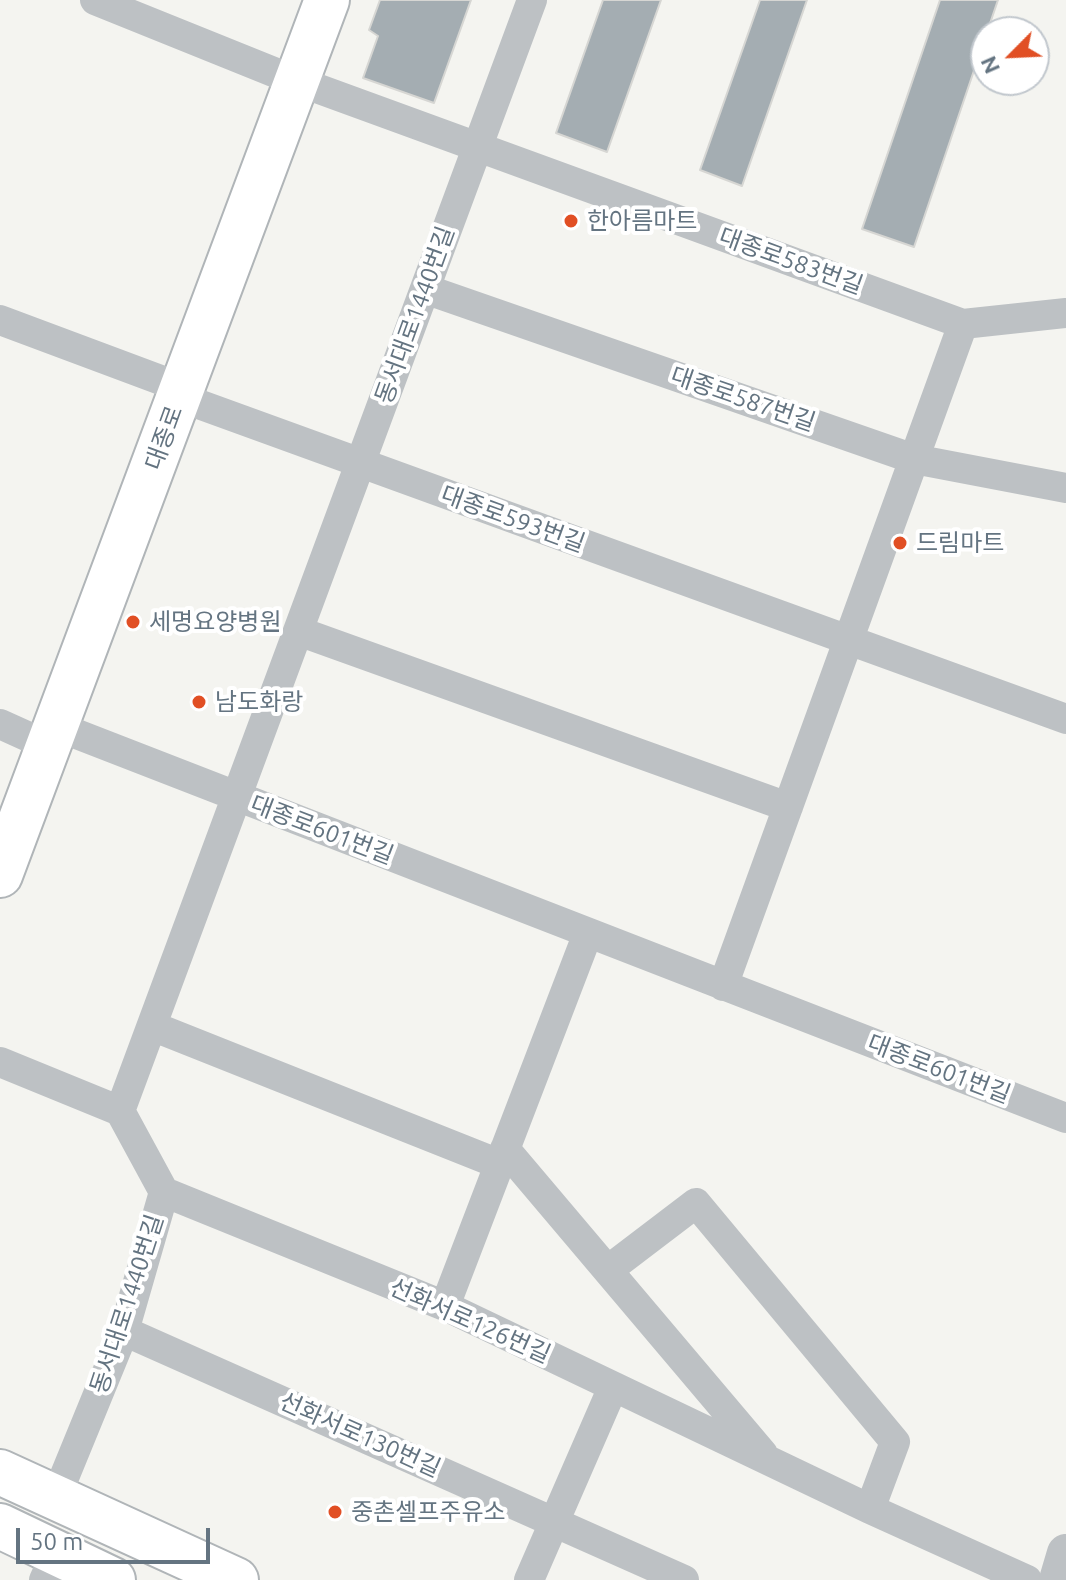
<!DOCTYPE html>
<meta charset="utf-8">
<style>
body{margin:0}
#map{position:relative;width:1066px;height:1580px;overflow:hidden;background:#f4f4f0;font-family:Ubuntu,sans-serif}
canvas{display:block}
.north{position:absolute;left:970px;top:16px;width:80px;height:80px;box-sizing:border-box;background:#fff;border:2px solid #c1c7cd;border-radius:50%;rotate:246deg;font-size:22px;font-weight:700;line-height:32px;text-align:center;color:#647481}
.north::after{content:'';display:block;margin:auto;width:28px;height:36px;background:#e14f24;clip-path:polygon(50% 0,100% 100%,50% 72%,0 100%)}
.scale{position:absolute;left:16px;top:1528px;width:194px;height:36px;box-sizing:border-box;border:4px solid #647481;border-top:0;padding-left:10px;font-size:24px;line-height:28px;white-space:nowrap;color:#647481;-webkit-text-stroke:6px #fff;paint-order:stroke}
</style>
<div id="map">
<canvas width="1066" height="1580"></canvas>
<div class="north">N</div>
<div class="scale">50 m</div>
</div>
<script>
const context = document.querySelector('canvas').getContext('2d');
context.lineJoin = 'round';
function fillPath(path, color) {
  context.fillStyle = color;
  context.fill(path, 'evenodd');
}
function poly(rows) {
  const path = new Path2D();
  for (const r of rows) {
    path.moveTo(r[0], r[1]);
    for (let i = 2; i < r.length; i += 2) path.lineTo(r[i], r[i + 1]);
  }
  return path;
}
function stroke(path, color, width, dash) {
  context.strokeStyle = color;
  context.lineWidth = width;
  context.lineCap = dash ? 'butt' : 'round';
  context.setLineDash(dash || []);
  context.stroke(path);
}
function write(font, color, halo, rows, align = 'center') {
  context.font = font + ' Ubuntu,"Noto Sans KR",sans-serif';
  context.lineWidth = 8;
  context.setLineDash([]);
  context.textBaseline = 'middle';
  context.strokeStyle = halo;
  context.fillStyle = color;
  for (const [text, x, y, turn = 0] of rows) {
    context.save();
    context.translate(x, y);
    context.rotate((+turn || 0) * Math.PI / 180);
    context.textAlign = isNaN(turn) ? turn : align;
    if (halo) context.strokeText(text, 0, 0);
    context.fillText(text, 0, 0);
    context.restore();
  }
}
const building = poly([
 [380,0,471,0,434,103,363,78,378,36,369,30,380,0],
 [603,0,661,0,607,152,556,133,603,0],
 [760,0,807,0,742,186,700,170,760,0],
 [940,0,998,0,914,247,862,229,940,0]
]);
const minor = poly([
 [95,0,281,75],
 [297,81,963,324,1066,313],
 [425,289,914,459,1066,488],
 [0,320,166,382,179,397,1066,719],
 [298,631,788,807],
 [0,724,31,738],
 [56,726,1066,1118],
 [723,986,963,324],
 [152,1026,499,1164],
 [0,1062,120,1111],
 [505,1149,763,1454],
 [164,1192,445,1306,870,1509,1027,1580],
 [608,1270,696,1203,895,1442,870,1509],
 [445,1306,588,933],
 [124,1331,684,1580],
 [56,1497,124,1331,164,1192,120,1111,532,0],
 [44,1580,56,1553],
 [529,1580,613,1387]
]);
const tertiary = poly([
 [1058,1580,1066,1553]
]);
const primary = poly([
 [0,875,327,0],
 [0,1472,236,1580],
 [0,1526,113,1580]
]);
const markers = [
 [571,221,8,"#e14f24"],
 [900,543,8,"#e14f24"],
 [133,622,8,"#e14f24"],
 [199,702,8,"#e14f24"],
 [335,1512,8,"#e14f24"]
];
const poiNames = [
 ["한아름마트",587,221],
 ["드림마트",916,543],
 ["세명요양병원",149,622],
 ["남도화랑",215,702],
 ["중촌셀프주유소",351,1512]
];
const streetNames = [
 ["대종로583번길",791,261,20],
 ["동서대로1440번길",415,315,-70],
 ["대종로587번길",743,399,19],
 ["대종로",164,438,-70],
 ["대종로593번길",513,519,20],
 ["대종로601번길",322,830,21],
 ["대종로601번길",939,1069,21],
 ["동서대로1440번길",127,1304,-72],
 ["선화서로126번길",470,1321,24],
 ["선화서로130번길",360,1435,24]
];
fillPath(building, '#a4adb2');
stroke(building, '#d6d6d3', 2);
stroke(primary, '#b0b5b8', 48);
stroke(minor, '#bdc1c4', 30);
stroke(tertiary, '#bdc1c4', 38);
stroke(primary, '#fff', 44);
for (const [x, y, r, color] of markers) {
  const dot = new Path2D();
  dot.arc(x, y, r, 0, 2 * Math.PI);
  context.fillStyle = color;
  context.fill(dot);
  stroke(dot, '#fff', 3);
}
write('24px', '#647481', '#fff', poiNames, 'left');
write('24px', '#647481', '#fff', streetNames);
</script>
